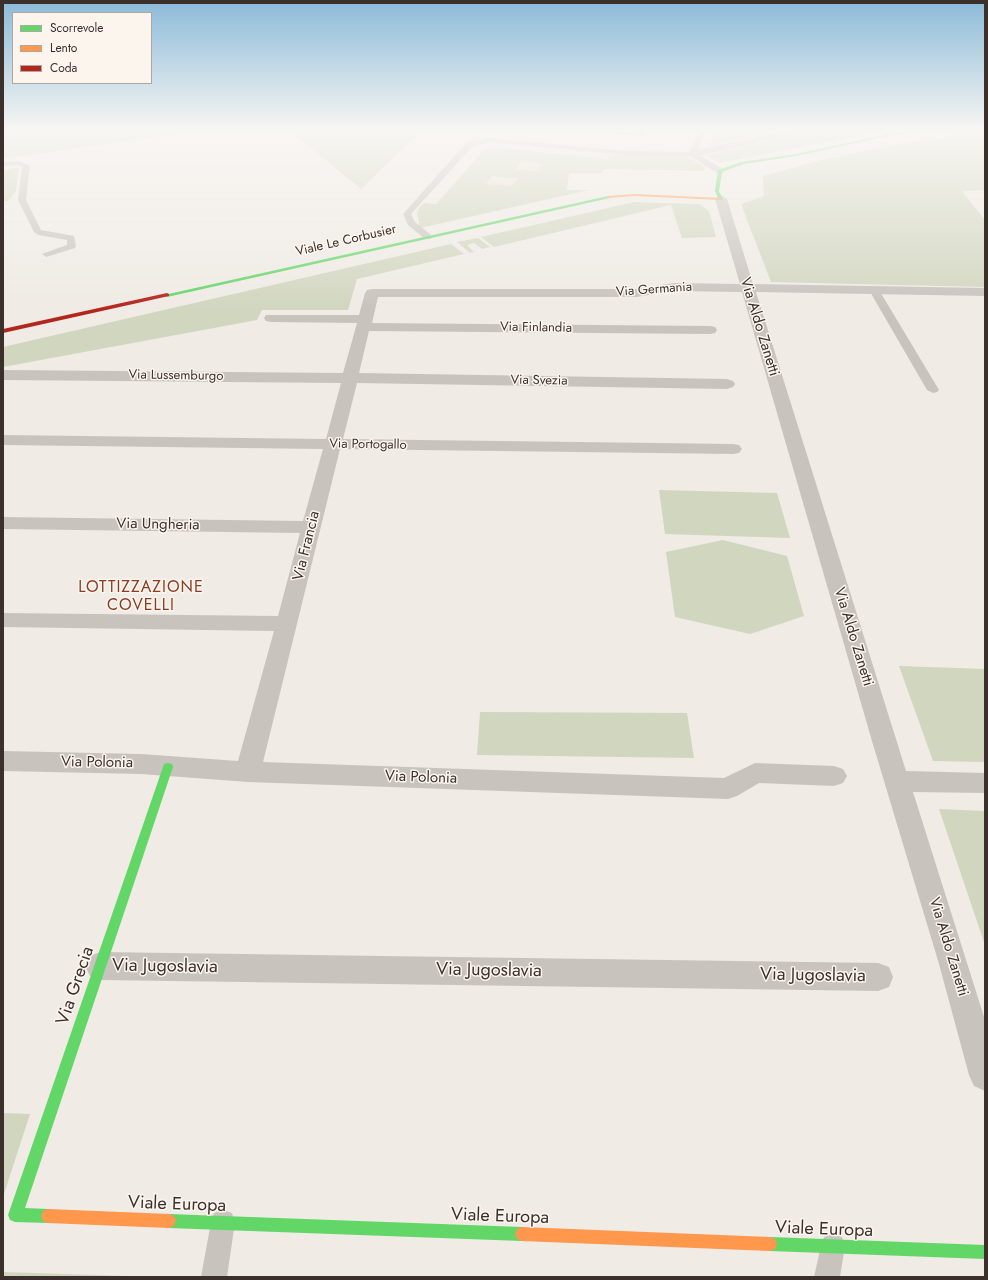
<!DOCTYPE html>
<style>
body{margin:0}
#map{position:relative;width:988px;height:1280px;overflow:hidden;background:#f0ebe5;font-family:Jost,sans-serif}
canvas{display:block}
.frame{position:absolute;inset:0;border:4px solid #3b302b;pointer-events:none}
.legend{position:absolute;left:12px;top:12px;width:140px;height:72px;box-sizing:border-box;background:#fbf5ee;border:1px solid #aea6a0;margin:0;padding:5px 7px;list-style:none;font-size:12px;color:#3b302b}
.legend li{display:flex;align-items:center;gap:8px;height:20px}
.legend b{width:20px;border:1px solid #aea6a0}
</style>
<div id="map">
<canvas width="988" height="1280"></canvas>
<div class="frame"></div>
<ul class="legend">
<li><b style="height:5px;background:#63d668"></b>Scorrevole</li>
<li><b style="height:5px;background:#ff974d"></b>Lento</li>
<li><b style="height:5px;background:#b3261e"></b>Coda</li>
</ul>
</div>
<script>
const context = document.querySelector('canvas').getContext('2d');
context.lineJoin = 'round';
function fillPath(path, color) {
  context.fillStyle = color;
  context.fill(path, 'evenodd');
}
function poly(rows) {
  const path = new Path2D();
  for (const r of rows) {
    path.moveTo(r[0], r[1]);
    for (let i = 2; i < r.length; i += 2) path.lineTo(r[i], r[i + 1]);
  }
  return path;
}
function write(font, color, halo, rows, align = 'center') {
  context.font = font + ' Jost,sans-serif';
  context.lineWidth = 3;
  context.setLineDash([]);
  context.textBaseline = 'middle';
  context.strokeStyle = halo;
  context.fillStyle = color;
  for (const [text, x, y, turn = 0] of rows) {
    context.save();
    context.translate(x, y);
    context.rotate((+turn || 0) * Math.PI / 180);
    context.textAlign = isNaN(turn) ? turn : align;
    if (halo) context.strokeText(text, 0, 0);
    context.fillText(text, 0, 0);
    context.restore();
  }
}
const green = poly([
 [3,131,134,131,135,132,177,131,176,134,3,159],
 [290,131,421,131,361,189],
 [580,131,646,131,643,136],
 [716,131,776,131,709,146],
 [813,131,882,131,720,163,705,155],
 [985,131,985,190,962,191,985,220,985,287,771,282,741,204,764,196,763,176,821,160,906,143],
 [494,147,607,159,611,155,679,155,687,157,705,166,704,171,603,169,602,173,569,173,567,190,589,190,420,228,417,213,419,208,424,203,436,204,485,149],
 [19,167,16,191,8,201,3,201,3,170],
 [634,202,699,204,709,211,716,237,682,238,671,205,494,247,481,237],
 [478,238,490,247,482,249,474,243,467,245,474,252,470,253,457,242],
 [451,244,464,254,357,279,348,310,262,310,257,320,3,367,3,347],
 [659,490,777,493,790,538,665,534],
 [723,540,787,556,804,616,750,634,675,617,666,552],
 [899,666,985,669,985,762,933,761],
 [480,712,687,713,694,758,477,755],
 [939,809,985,811,985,945],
 [3,1113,30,1114,3,1197],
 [3,1272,157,1277,3,1277]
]);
const plaza = poly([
 [522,161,542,164,536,171,516,169],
 [492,176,509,178,518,178,512,186,486,184]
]);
const lane = poly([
 [700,131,706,131,696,153,723,169,723,173,717,173,690,156,625,155,489,142,472,147,411,214,415,222,431,235,431,239,425,239,408,225,403,214,466,143,473,140,489,138,625,151,689,152,700,131],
 [20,161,30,166,26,200,41,230,74,236,76,246,75,248,46,257,42,254,67,245,67,240,38,235,34,232,18,200,22,167,19,165,3,166,3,162,20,161],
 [874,287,879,290,939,390,937,392,933,393,927,390,869,290,874,287],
 [223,1210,232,1213,235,1222,227,1277,201,1277,211,1222,214,1213,223,1210],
 [833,1234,842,1237,845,1246,840,1277,814,1277,821,1246,824,1237,833,1234]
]);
const street = poly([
 [785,131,802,131,797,134,692,157,687,154,692,151,785,131],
 [721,195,727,199,753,284,985,288,985,296,756,292,906,771,985,773,985,793,913,792,985,1020,985,1091,974,1086,969,1075,939,964,872,741,742,292,674,291,636,297,378,297,372,323,710,326,715,327,717,330,715,333,710,334,369,331,359,373,727,379,733,381,735,384,733,387,727,389,357,383,343,439,733,444,739,445,742,449,739,453,733,454,340,449,263,762,724,778,755,763,834,766,843,769,847,776,843,783,834,786,759,783,737,796,728,799,248,782,141,774,3,771,3,751,141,754,238,761,274,631,3,627,3,613,278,616,300,533,3,529,3,517,303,521,323,449,3,445,3,435,326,439,341,383,3,380,3,370,343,373,357,323,271,322,266,321,264,318,266,315,359,315,365,293,367,290,372,289,636,289,674,283,740,284,715,199,721,195],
 [100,952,878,963,889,967,893,977,889,987,878,991,100,980,90,976,85,966,90,956,100,952]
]);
const fast = poly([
 [914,131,923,131,888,136,796,156,744,164,722,172,719,191,723,200,719,200,715,191,718,170,741,162,796,154,888,134,914,131],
 [608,196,610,196,610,198,167,297,164,295,608,196],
 [168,763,172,764,173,767,25,1208,48,1209,53,1211,55,1216,53,1221,48,1223,15,1222,10,1220,8,1215,163,767,164,764,168,763],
 [169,1214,522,1227,527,1229,529,1234,527,1239,522,1241,169,1228,164,1226,162,1221,164,1216,169,1214],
 [770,1237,985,1245,985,1259,770,1251,765,1249,763,1244,765,1239,770,1237]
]);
const slow = poly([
 [635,194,721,198,723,199,721,200,635,196,608,198,606,197,608,196,635,194],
 [48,1209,169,1214,174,1216,176,1221,174,1226,169,1228,48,1223,43,1221,41,1216,43,1211,48,1209],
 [522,1227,770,1237,775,1239,777,1244,775,1249,770,1251,522,1241,517,1239,515,1234,517,1229,522,1227]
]);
const jam = poly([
 [167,293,169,294,169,296,3,333,3,329,167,293]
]);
const farStreetnames = [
 ["Viale Le Corbusier",346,241,-13],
 ["Via Germania",654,290,-4],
 ["Via Finlandia",536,328,1],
 ["Via Lussemburgo",176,376,1],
 ["Via Svezia",539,381,1],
 ["Via Portogallo",368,445,1]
];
const streetNames = [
 ["Via Aldo Zanetti",759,327,73],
 ["Via Ungheria",158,525,1],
 ["Via Francia",307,546,-76],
 ["Via Aldo Zanetti",853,637,73],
 ["Via Polonia",97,763,1],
 ["Via Polonia",421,778,2],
 ["Via Aldo Zanetti",948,947,73]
];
const neighbourhoodNames = [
 ["LOTTIZZAZIONE",141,588],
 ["COVELLI",141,606]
];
const nearStreetnames = [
 ["Via Jugoslavia",165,967,1],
 ["Via Jugoslavia",489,971,1],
 ["Via Jugoslavia",813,976,1],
 ["Via Grecia",76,986,-71],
 ["Viale Europa",177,1205,2],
 ["Viale Europa",500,1217,2],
 ["Viale Europa",824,1230,2]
];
fillPath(green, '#d1d6bf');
fillPath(plaza, '#eee3d5');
fillPath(lane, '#c9c3be');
fillPath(street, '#c9c3be');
fillPath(fast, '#63d668');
fillPath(slow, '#ff974d');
fillPath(jam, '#b3261e');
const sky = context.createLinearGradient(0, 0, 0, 310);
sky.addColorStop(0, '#8bbad8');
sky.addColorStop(0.42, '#f8f6f3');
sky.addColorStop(1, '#f8f6f300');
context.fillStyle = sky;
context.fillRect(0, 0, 988, 310);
write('13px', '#3b302b', '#fbf5ee', farStreetnames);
write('15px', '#3b302b', '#fbf5ee', streetNames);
context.letterSpacing = '1px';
write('16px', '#8c3b22', '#fbf5ee', neighbourhoodNames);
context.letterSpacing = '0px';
write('18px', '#3b302b', '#fbf5ee', nearStreetnames);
</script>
